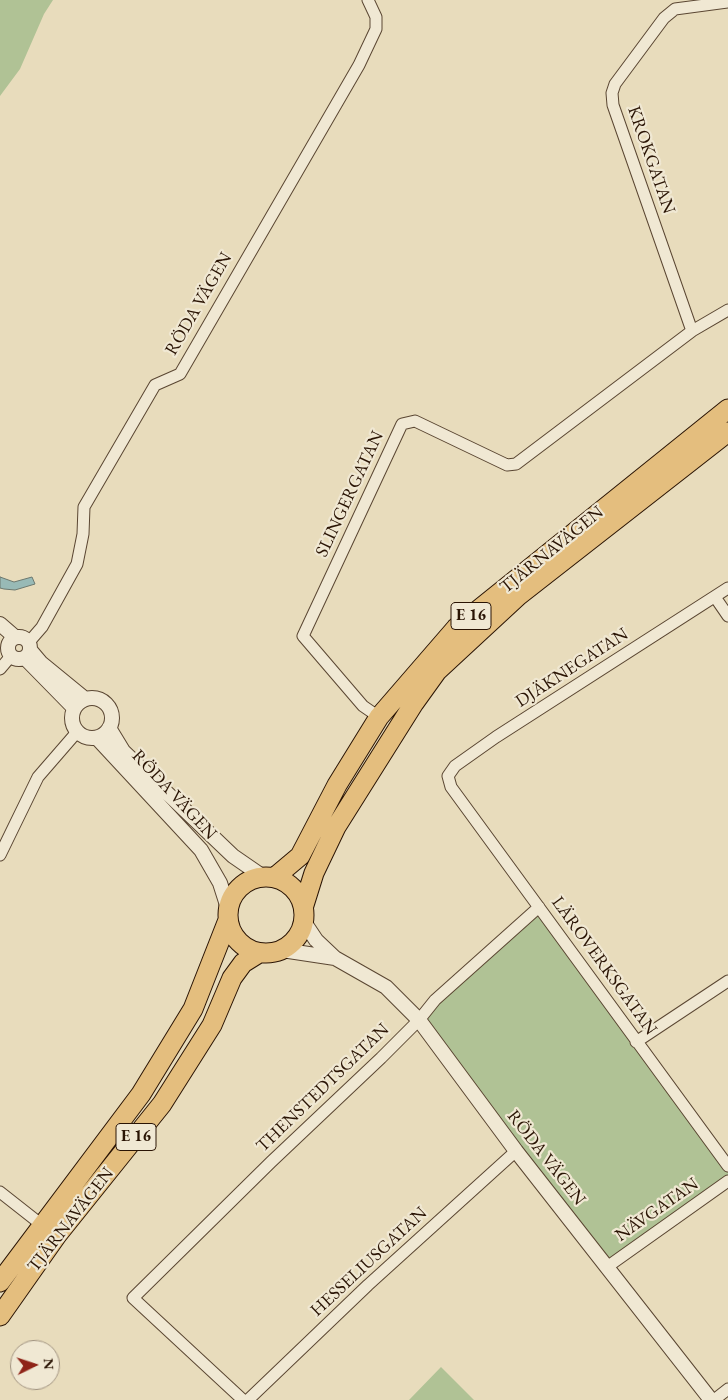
<!DOCTYPE html>
<meta charset="utf-8">
<style>
body{margin:0}
#map{position:relative;width:728px;height:1400px;overflow:hidden;background:#e8dcbc;font-family:"EB Garamond",serif}
canvas{display:block}
.north{position:absolute;left:10px;top:1340px;width:50px;height:50px;box-sizing:border-box;background:#f0e8d3;border:1px solid #a19380;border-radius:50%;rotate:86deg;font-size:14px;font-weight:700;line-height:20px;text-align:center;color:#2a1404}
.north::after{content:'';display:block;margin:auto;width:18px;height:22px;background:#8f2418;clip-path:polygon(50% 0,100% 100%,50% 72%,0 100%)}
</style>
<div id="map">
<canvas width="728" height="1400"></canvas>
<div class="north">N</div>
</div>
<script>
const context = document.querySelector('canvas').getContext('2d');
context.lineJoin = 'round';
function fillPath(path, color) {
  context.fillStyle = color;
  context.fill(path, 'evenodd');
}
function poly(rows) {
  const path = new Path2D();
  for (const r of rows) {
    if (r.length === 3) {
      path.moveTo(r[0] + r[2], r[1]);
      path.arc(r[0], r[1], r[2], 0, 2 * Math.PI);
      continue;
    }
    path.moveTo(r[0], r[1]);
    for (let i = 2; i < r.length; i += 2) path.lineTo(r[i], r[i + 1]);
  }
  return path;
}
function stroke(path, color, width, dash) {
  context.strokeStyle = color;
  context.lineWidth = width;
  context.lineCap = dash ? 'butt' : 'round';
  context.setLineDash(dash || []);
  context.stroke(path);
}
function write(font, color, halo, rows, align = 'center') {
  context.font = font + ' "EB Garamond",serif';
  context.lineWidth = 4.5;
  context.setLineDash([]);
  context.textBaseline = 'middle';
  context.strokeStyle = halo;
  context.fillStyle = color;
  for (const [text, x, y, turn = 0] of rows) {
    context.save();
    context.translate(x, y);
    context.rotate((+turn || 0) * Math.PI / 180);
    context.textAlign = isNaN(turn) ? turn : align;
    if (halo) context.strokeText(text, 0, 0);
    context.fillText(text, 0, 0);
    context.restore();
  }
}
const green = poly([
 [0,0,53,0,44,14,20,69,0,96],
 [539,907,728,1166,728,1181,607,1267,419,1020],
 [441,1367,474,1400,409,1400]
]);
const water = poly([
 [0,577,14,582,32,577,35,584,15,590,4,589,0,588,0,577]
]);
const minor = poly([
 [692,331,613,105,612,93,615,84,664,18,675,9,728,2],
 [728,588,496,737,455,766,448,776,451,787,728,1166],
 [715,597,728,616],
 [29,642,42,627,77,564,83,534,84,507,155,385,180,374,359,65,376,29,376,17,368,0],
 [0,669,11,656],
 [379,717,363,706,303,636,402,424,415,421,507,465,516,464,692,331,728,310],
 [0,855,38,777,77,732],
 [636,1042,728,981],
 [0,1192,47,1229],
 [607,1267,728,1181],
 [243,1400,133,1298,271,1162,381,1058,419,1020,435,1000,539,907],
 [248,1400,368,1285,516,1151],
 [714,1400,728,1389]
]);
const tertiary = poly([
 [0,624,15,637],
 [19,648,11],
 [30,650,41,663,85,699],
 [25,658,74,708],
 [92,718,20],
 [109,728,123,751,233,856,262,876],
 [97,738,201,850,220,883,228,908],
 [304,922,316,940,335,958],
 [282,950,335,958,386,987,419,1020,516,1151,711,1400]
]);
const trunk = poly([
 [266,915,38],
 [275,877,300,856,337,785,379,717,456,628,728,409],
 [304,905,314,873,336,827,414,703,437,671,518,596,728,432],
 [0,1282,141,1094,193,1009,228,920],
 [0,1316,57,1235,162,1104,212,1025,232,978,243,963,259,953]
]);
const shields = [
 [471,616,40],
 [136,1137,40]
];
const shieldNames = [
 ["E 16",471,616],
 ["E 16",136,1137]
];
const streetNames = [
 ["KROKGATAN",651,160,71],
 ["RÖDA VÄGEN",199,304,-60],
 ["SLINGERGATAN",350,494,-65],
 ["TJÄRNAVÄGEN",552,550,-39],
 ["DJÄKNEGATAN",572,668,-33],
 ["RÖDA VÄGEN",174,795,47],
 ["LÄROVERKSGATAN",604,966,54],
 ["THENSTEDTSGATAN",323,1088,-44],
 ["RÖDA VÄGEN",546,1158,52],
 ["NÄVGATAN",657,1210,-35],
 ["TJÄRNAVÄGEN",71,1220,-52],
 ["HESSELIUSGATAN",369,1262,-43]
];
fillPath(green, '#b0c295');
fillPath(water, '#98bab6');
stroke(water, '#6c786f', 1);
stroke(minor, '#5a4632', 13);
stroke(tertiary, '#5a4632', 16);
stroke(trunk, '#2a1404', 21);
stroke(minor, '#f0e8d3', 11);
stroke(tertiary, '#f0e8d3', 14);
stroke(trunk, '#e4be7e', 19);
for (const [x, y, w] of shields) {
  const box = new Path2D();
  box.roundRect(x - w / 2, y - 13.5, w, 27, 4);
  context.fillStyle = '#f0e8d3';
  context.fill(box);
  stroke(box, '#2a1404', 1);
}
write('bold 16px', '#2a1404', null, shieldNames);
write('18px', '#2a1404', '#f0e8d3', streetNames);
</script>
